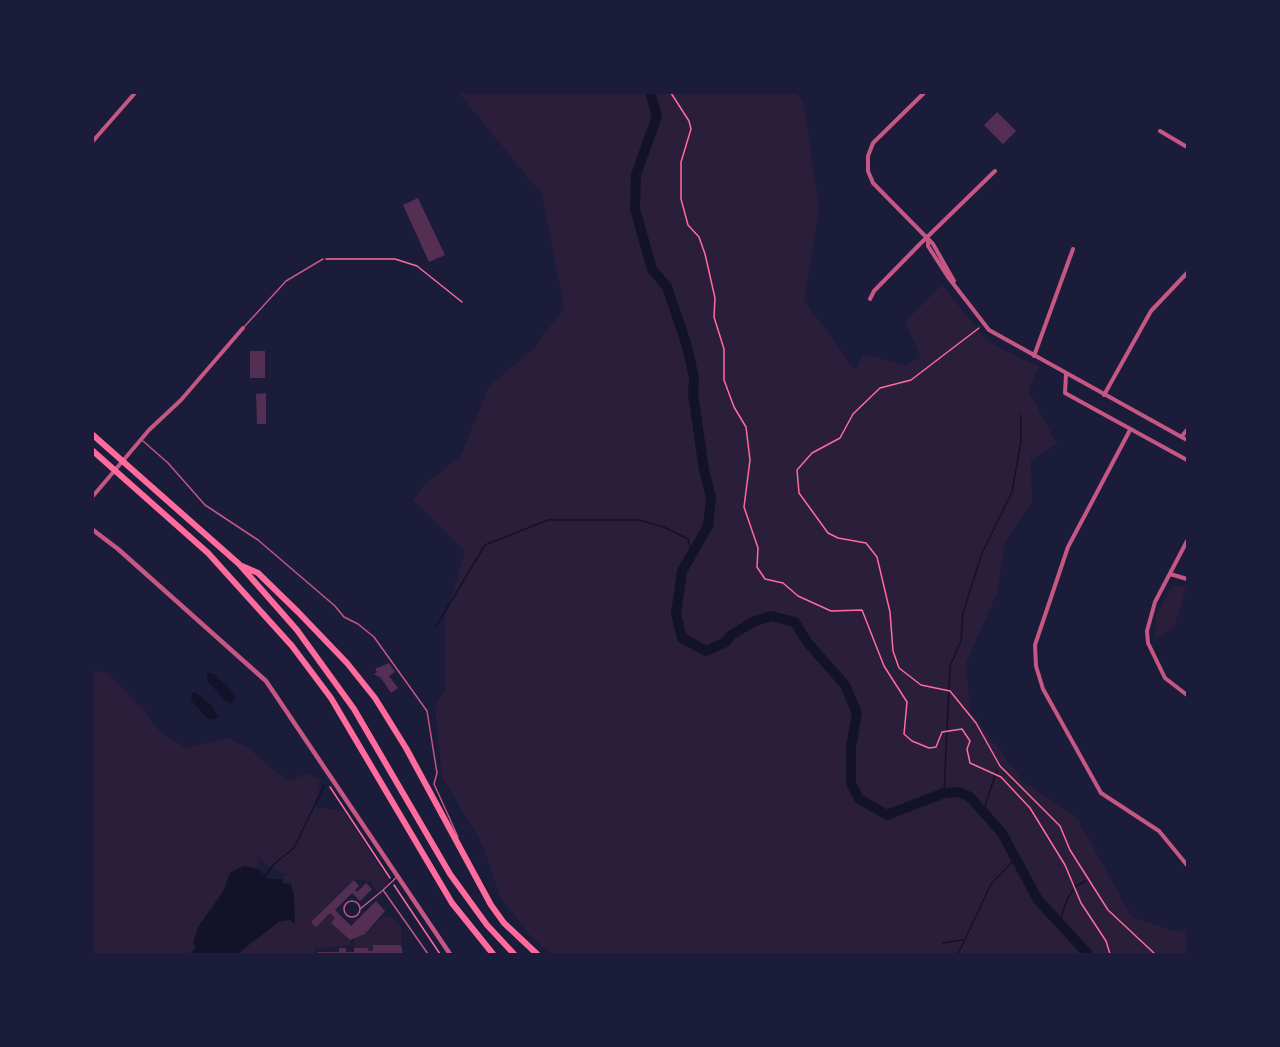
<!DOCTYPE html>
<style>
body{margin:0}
#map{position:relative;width:1280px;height:1047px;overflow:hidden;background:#1b1b3a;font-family:"Source Serif 4",serif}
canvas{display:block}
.frame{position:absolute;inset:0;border:94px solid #1b1b3a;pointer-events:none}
</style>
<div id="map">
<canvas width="1280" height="1047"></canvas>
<div class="frame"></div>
</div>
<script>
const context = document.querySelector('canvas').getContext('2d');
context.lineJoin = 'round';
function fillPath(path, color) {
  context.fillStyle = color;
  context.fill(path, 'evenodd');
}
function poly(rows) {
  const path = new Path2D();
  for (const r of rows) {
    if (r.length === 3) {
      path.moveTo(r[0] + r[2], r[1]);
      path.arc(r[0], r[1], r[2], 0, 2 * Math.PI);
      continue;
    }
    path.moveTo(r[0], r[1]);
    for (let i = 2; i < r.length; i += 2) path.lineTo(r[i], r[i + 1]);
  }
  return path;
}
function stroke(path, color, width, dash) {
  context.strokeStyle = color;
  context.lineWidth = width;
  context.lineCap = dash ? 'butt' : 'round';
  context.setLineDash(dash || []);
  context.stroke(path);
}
const green = poly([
 [459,93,796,93,804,105,819,209,804,300,855,370,864,354,905,365,921,357,905,322,942,285,987,341,1039,367,1028,390,1057,444,1031,460,1032,502,1006,540,997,594,966,663,970,711,1023,781,1077,818,1132,917,1177,932,1187,929,1187,954,550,954,528,933,501,898,481,842,442,777,435,707,445,690,445,616,465,552,413,500,425,484,460,457,489,386,532,350,564,308,542,195],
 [1175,585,1186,588,1174,628,1155,639,1156,616,1169,591],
 [93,671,107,673,145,712,161,733,186,748,228,738,248,748,287,781,308,774,320,780,315,807,343,810,389,881,377,892,370,880,367,882,363,879,353,880,311,922,330,913,335,918,331,923,350,940,350,946,315,948,314,954,237,954,276,923,294,918,294,896,282,882,285,874,273,869,257,857,258,869,244,866,230,873,223,892,198,927,193,943,196,947,190,954,93,954],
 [390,916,401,927,401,945,373,945,373,951,368,951,368,948,354,948,354,940,360,934,365,934,382,918]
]);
const water = poly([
 [207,673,214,674,231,690,236,696,234,701,231,704,225,701,208,681],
 [195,692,211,705,219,717,210,720,205,716,191,700,192,693],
 [244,866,258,869,268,879,283,879,283,883,291,884,294,896,295,924,290,920,280,921,237,954,190,954,196,947,193,943,198,927,223,892,230,873]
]);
const stream = poly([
 [435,628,485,545,548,520,639,520,664,527,688,539,692,554],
 [944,793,950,666,961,641,963,613,982,553,1012,492,1021,441,1021,415],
 [984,809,997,770],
 [264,877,275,863,294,848,324,786],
 [1059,922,1068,898,1076,886,1086,881],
 [943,943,963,940],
 [958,954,991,884,1014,860]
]);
const river = poly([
 [650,93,657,116,636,175,635,209,652,269,667,287,687,346,694,378,693,394,704,470,711,498,708,526,682,571,676,614,682,638,706,651,726,642,731,635,753,622,771,616,795,622,807,642,845,685,857,713,851,747,851,783,859,799,887,815,944,793,959,792,970,797,1002,833,1038,900,1088,954]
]);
const building = poly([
 [997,112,1016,131,1003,144,984,125],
 [418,198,445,255,429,262,403,205],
 [250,351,265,351,265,378,250,378],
 [266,393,266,424,257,424,256,394],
 [389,663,395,672,389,676,398,688,391,693,381,678,374,674,377,672,375,669],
 [354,880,359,886,355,890,357,892,366,883,372,889,360,901,352,893,335,910,351,926,376,901,385,911,365,934,350,940,331,923,335,918,330,913,316,927,311,922],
 [373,945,401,945,403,954,317,954,317,952,339,952,339,948,346,948,346,952,354,952,354,948,368,948,368,951,373,951]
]);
const path = poly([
 [671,93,689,121,691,129,681,162,681,199,688,225,699,237,705,254,715,298,714,317,724,349,724,380,734,407,746,427,750,460,744,507,758,548,757,567,765,579,783,583,798,596,831,611,862,610,884,666,907,702,904,734,912,741,929,748,936,747,942,732,962,729,970,741,967,749,970,763,1001,777,1030,808,1065,865,1081,903,1106,941,1110,954],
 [326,259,395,259,417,266,462,302],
 [979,328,911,380,880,388,853,414,840,438,812,453,797,470,799,493,828,533,838,538,866,543,877,557,890,612,893,651,899,668,921,685,950,691,976,723,1000,766,1060,826,1070,850,1108,910,1155,954],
 [330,787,390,878],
 [394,885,440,954]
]);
const service = poly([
 [244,327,286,281,323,259],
 [143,441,168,463,205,505,258,540,335,606,344,617,358,624,374,637,427,711,437,773,434,784,458,837],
 [397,877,383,890,428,954],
 [352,909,8],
 [360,909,382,891]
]);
const minor = poly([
 [924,93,873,143,868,156,868,171,873,183,933,244,954,281],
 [1160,131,1187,147],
 [93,141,135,93],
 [928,240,928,246,948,277,989,330,1187,440],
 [870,299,874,291,920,244,995,171],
 [1034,356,1073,249],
 [1066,374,1065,393,1187,460],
 [1104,395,1151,311,1187,273],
 [1130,430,1068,547,1035,645,1036,666,1043,689,1101,793,1159,831,1187,865],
 [1181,437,1187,430],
 [93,496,149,430,181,400,243,328],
 [1187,541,1155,602,1147,631,1148,643,1165,678,1187,695],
 [1170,574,1187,579]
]);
const tertiary = poly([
 [93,530,118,549,266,681,450,954]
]);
const motorway = poly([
 [93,435,239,564,297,630,354,709,450,874,487,925,514,954],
 [93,451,208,553,292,646,331,698,452,903,493,954],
 [242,566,258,573,298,612,347,663,375,698,406,748,491,905,504,923,537,954]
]);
fillPath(green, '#2a1e3b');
fillPath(water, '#12122b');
stroke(stream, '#12122b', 1.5);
stroke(river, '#12122b', 10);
fillPath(building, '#542f53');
stroke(path, '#ff6b9d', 1.5);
stroke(service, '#c65784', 1.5);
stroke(minor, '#c65784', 4);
stroke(tertiary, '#c65784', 4.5);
stroke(motorway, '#ff6b9d', 6);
</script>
